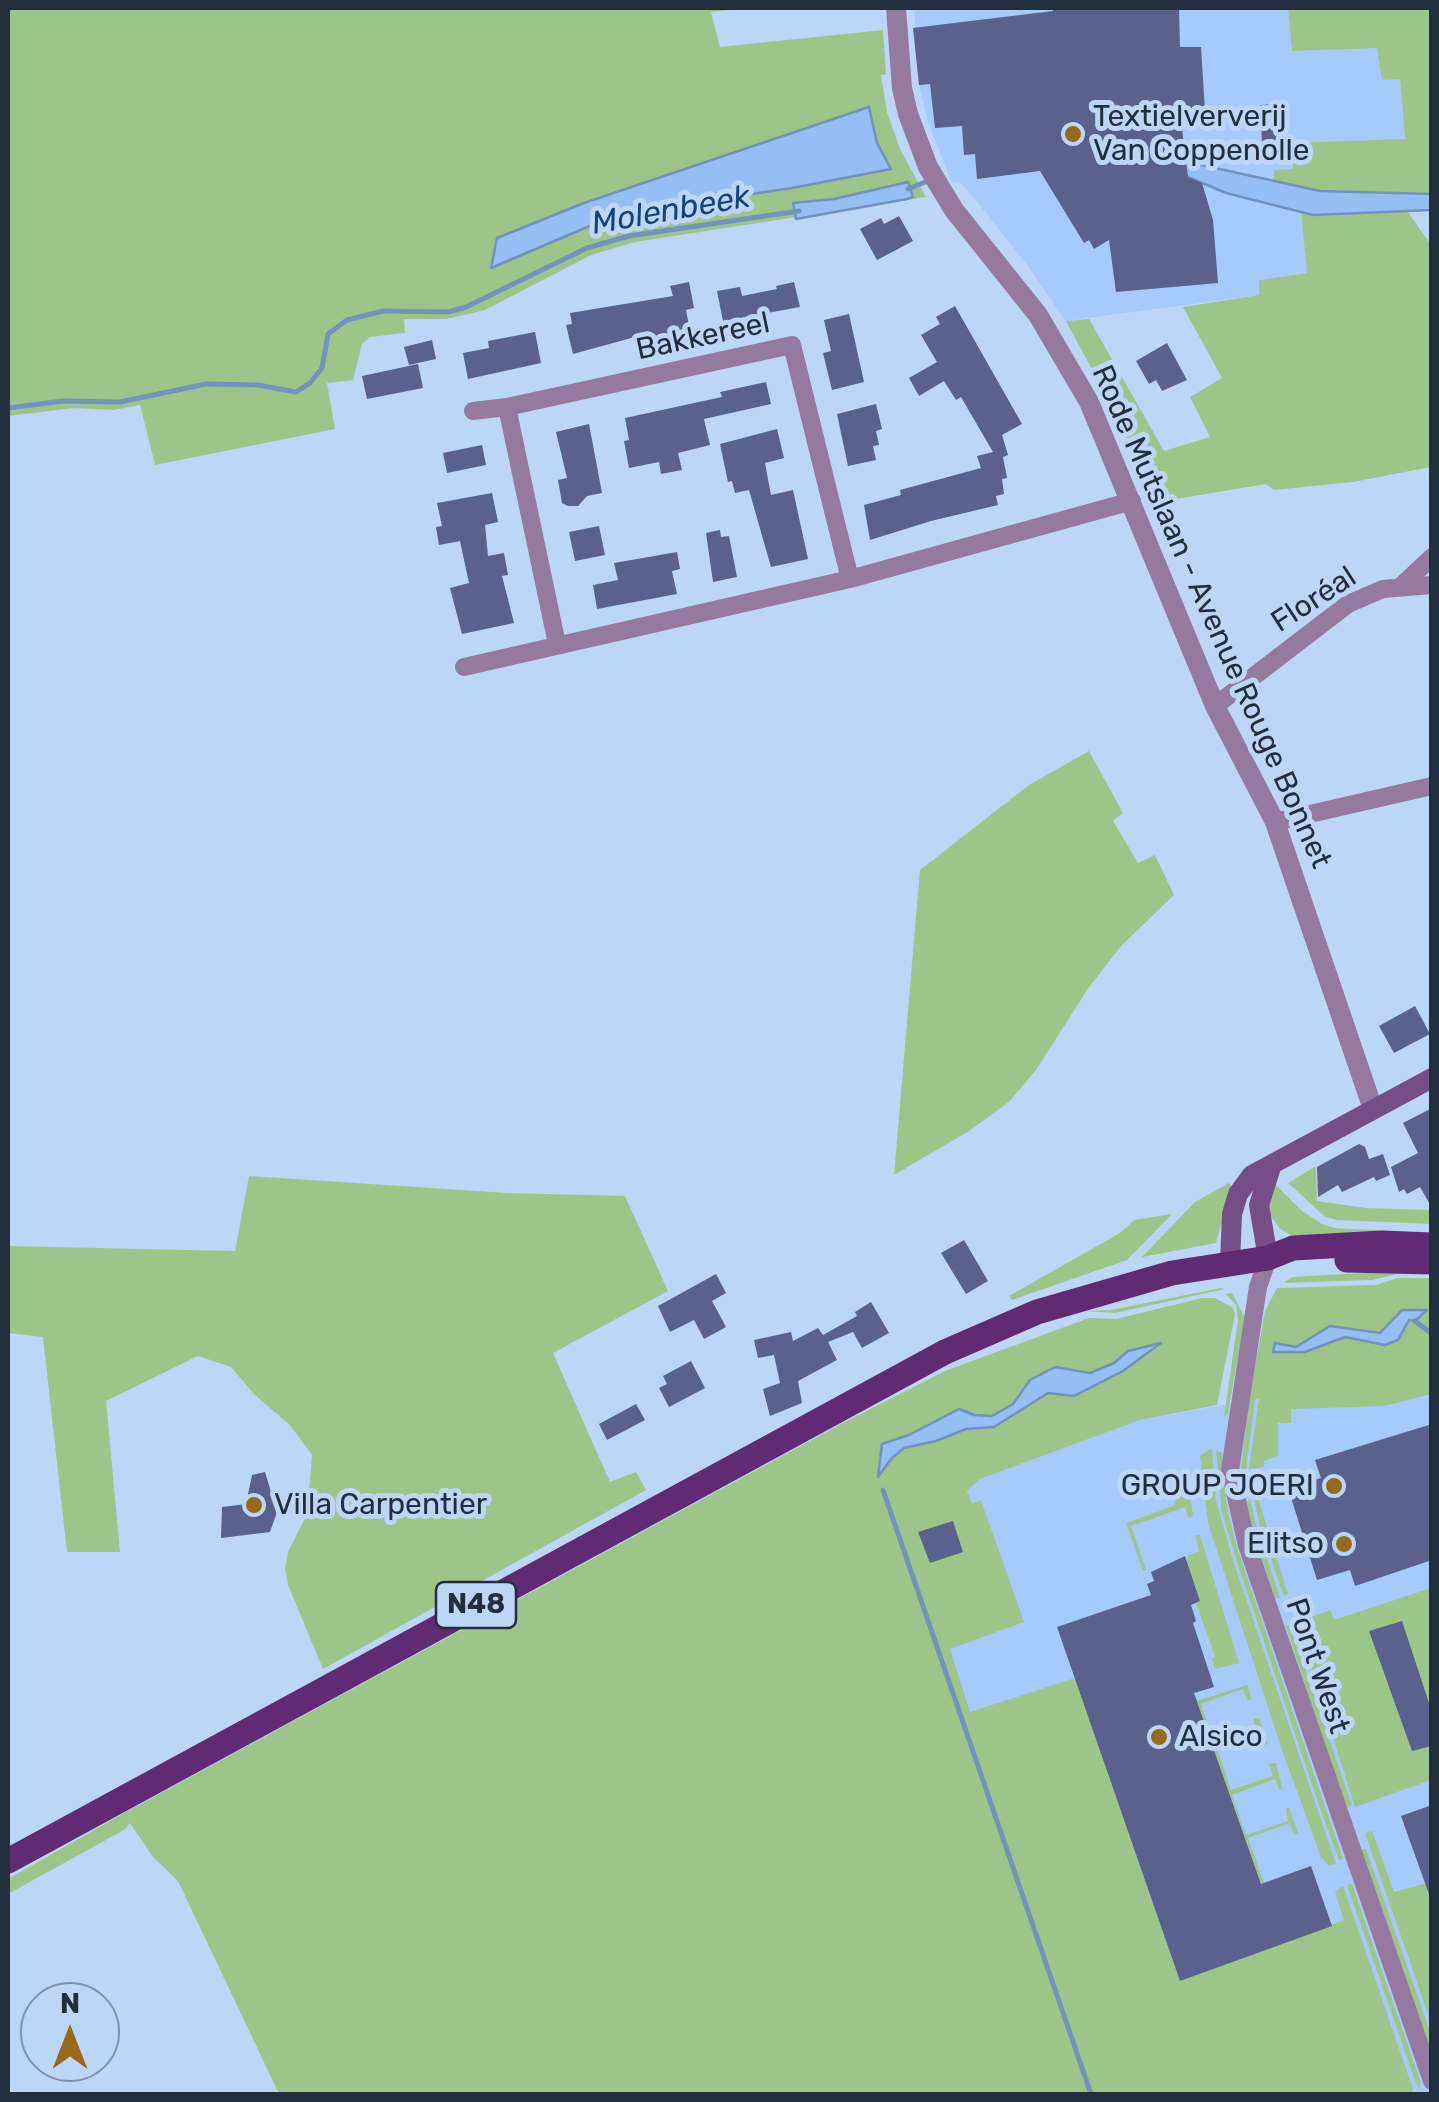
<!DOCTYPE html>
<meta charset="utf-8">
<style>
body{margin:0}
#map{position:relative;width:1439px;height:2102px;overflow:hidden;background:#bcd6f8;font-family:Rubik,sans-serif}
canvas{display:block}
.frame{position:absolute;inset:0;border:10px solid #212e3e;pointer-events:none}
.north{position:absolute;left:20px;top:1982px;width:100px;height:100px;box-sizing:border-box;background:#bcd6f8;border:2px solid #7e93ae;border-radius:50%;rotate:0deg;font-size:28px;font-weight:700;line-height:40px;text-align:center;color:#212e3e}
.north::after{content:'';display:block;margin:auto;width:35px;height:45px;background:#976919;clip-path:polygon(50% 0,100% 100%,50% 72%,0 100%)}
</style>
<div id="map">
<canvas width="1439" height="2102"></canvas>
<div class="frame"></div>
<div class="north">N</div>
</div>
<script>
const context = document.querySelector('canvas').getContext('2d');
context.lineJoin = 'round';
function fillPath(path, color) {
  context.fillStyle = color;
  context.fill(path, 'evenodd');
}
function poly(rows) {
  const path = new Path2D();
  for (const r of rows) {
    path.moveTo(r[0], r[1]);
    for (let i = 2; i < r.length; i += 2) path.lineTo(r[i], r[i + 1]);
  }
  return path;
}
function stroke(path, color, width, dash) {
  context.strokeStyle = color;
  context.lineWidth = width;
  context.lineCap = dash ? 'butt' : 'round';
  context.setLineDash(dash || []);
  context.stroke(path);
}
function write(font, color, halo, rows, align = 'center') {
  context.font = font + ' Rubik,sans-serif';
  context.lineWidth = 10;
  context.setLineDash([]);
  context.textBaseline = 'middle';
  context.strokeStyle = halo;
  context.fillStyle = color;
  for (const [text, x, y, turn = 0] of rows) {
    context.save();
    context.translate(x, y);
    context.rotate((+turn || 0) * Math.PI / 180);
    context.textAlign = isNaN(turn) ? turn : align;
    if (halo) context.strokeText(text, 0, 0);
    context.fillText(text, 0, 0);
    context.restore();
  }
}
const built = poly([
 [914,8,1288,8,1292,51,1377,47,1400,79,1405,140,1300,201,1308,273,1259,280,1259,295,1066,321,1027,265,975,199,959,182,952,183,927,119,919,85],
 [1431,1394,1431,2094,1095,2094,936,1644,967,1491,980,1479,1140,1420,1267,1397]
]);
const green = poly([
 [8,8,749,8,711,12,720,47,883,30,886,74,881,75,887,112,900,149,926,197,635,242,591,255,485,310,446,319,404,319,405,333,370,337,362,344,353,380,327,383,335,429,155,465,140,405,113,410,74,408,8,416],
 [1288,8,1431,8,1431,210,1408,212,1431,245,1431,467,1353,482,1274,490,1266,484,1152,503,1121,424,1066,321,1089,319,1164,451,1210,437,1190,397,1222,378,1183,307,1259,295,1259,280,1307,273,1300,201,1274,195,1274,170,1293,169,1292,143,1405,139,1400,79,1382,80,1377,48,1292,51],
 [1089,751,1123,813,1113,821,1138,863,1155,855,1174,895,1122,945,1089,987,1036,1070,1009,1102,969,1131,894,1175,920,870,1029,785],
 [1316,1166,1317,1201,1366,1208,1431,1210,1431,1224,1336,1220,1324,1216,1288,1183],
 [249,1176,507,1193,625,1196,668,1291,553,1353,610,1482,636,1472,646,1490,323,1669,288,1585,285,1569,288,1552,307,1514,312,1455,290,1425,255,1395,231,1367,198,1356,106,1401,120,1552,67,1552,43,1337,8,1333,8,1246,235,1251],
 [1229,1183,1232,1188,1216,1243,1142,1257,1195,1202],
 [1274,1183,1302,1211,1322,1224,1335,1228,1408,1232,1330,1239,1291,1235,1280,1229,1270,1215,1269,1204],
 [1172,1214,1127,1260,1012,1300,1009,1296,1120,1233,1134,1220],
 [1380,1272,1401,1273,1372,1280,1284,1283,1292,1277],
 [1398,1278,1431,1278,1431,1394,1384,1406,1291,1409,1291,1423,1278,1423,1278,1456,1264,1461,1264,1467,1249,1469,1259,1399,1255,1399,1246,1469,1241,1470,1249,1400,1265,1311,1277,1288,1376,1285],
 [1221,1288,1225,1289,1115,1313,1085,1311,1111,1310],
 [1232,1293,1245,1318,1228,1413,1224,1417,1238,1320,1236,1305,1226,1294],
 [1202,1298,1215,1298,1232,1307,1235,1314,1217,1405,1140,1420,980,1479,967,1491,972,1504,981,1500,1024,1622,950,1649,970,1712,1075,1678,1180,1981,1344,1920,1335,1892,1343,1886,1413,2089,1411,2094,279,2094,178,1881,153,1857,130,1823,124,1830,8,1894,8,1879,124,1813,843,1423,945,1371,1089,1318,1116,1319],
 [1208,1450,1212,1450,1216,1501,1234,1563,1336,1864,1328,1865,1321,1857,1282,1750,1208,1523,1200,1456],
 [1216,1450,1222,1453,1227,1509,1236,1544,1343,1859,1339,1860,1320,1808,1239,1568,1222,1513],
 [1186,1474,1193,1516,1189,1518,1185,1507,1131,1526,1146,1570,1143,1571,1126,1523,1174,1506],
 [1254,1498,1258,1498,1288,1594,1284,1596,1260,1527],
 [1250,1499,1255,1522,1280,1598,1275,1598,1248,1517,1246,1503],
 [1195,1535,1200,1535,1239,1663,1215,1669,1212,1658,1215,1657,1196,1603,1200,1601,1188,1565,1187,1556,1199,1551],
 [1431,1588,1431,1780,1355,1807,1297,1623,1330,1610,1334,1620],
 [1291,1624,1306,1672,1352,1805,1345,1807,1286,1626],
 [1247,1685,1252,1699,1247,1700,1243,1689,1201,1704,1215,1745,1257,1732,1253,1718,1259,1718,1268,1744,1264,1746,1258,1734,1217,1748,1231,1790,1273,1776,1269,1764,1276,1763,1282,1788,1279,1790,1275,1779,1232,1795,1246,1835,1288,1821,1286,1808,1289,1808,1298,1833,1294,1835,1290,1823,1248,1838,1264,1883,1261,1883,1197,1701],
 [1372,1831,1394,1892,1431,1882,1431,2022,1365,1833],
 [1366,1849,1426,2020,1431,2036,1431,2056,1358,1850],
 [1352,1884,1420,2080,1421,2089,1417,2086,1347,1885]
]);
const water = poly([
 [869,107,877,143,891,169,792,188,618,214,491,268,497,238,584,203,869,107],
 [1165,157,1320,191,1431,194,1431,210,1313,215,1226,193,1148,160,1165,157],
 [908,182,913,197,907,199,796,219,793,203,834,199,908,182],
 [1402,1310,1427,1310,1415,1321,1409,1320,1398,1340,1385,1345,1345,1337,1305,1352,1273,1352,1275,1343,1296,1347,1330,1326,1380,1333,1402,1310],
 [1161,1343,1123,1371,1074,1396,1048,1393,994,1427,966,1429,936,1441,904,1448,892,1458,878,1477,882,1444,909,1435,959,1409,974,1415,992,1416,1013,1404,1030,1380,1055,1367,1090,1373,1114,1363,1128,1351,1161,1343]
]);
const stream = poly([
 [908,189,930,180],
 [8,408,63,401,120,402,206,384,258,385,296,392,310,383,322,368,328,334,347,320,383,311,448,312,466,307,587,248,629,236,799,211],
 [1415,1321,1432,1334],
 [883,1490,1091,2094]
]);
const building = poly([
 [1052,8,1179,8,1180,47,1201,47,1206,126,1182,128,1188,177,1202,183,1213,220,1218,283,1116,292,1109,240,1094,249,1089,240,1084,243,1040,171,977,179,975,154,964,155,962,126,935,128,930,84,919,85,913,28,1053,11],
 [1283,104,1285,141,1262,143,1260,105],
 [899,216,913,241,877,260,860,229,881,218,884,224],
 [689,282,694,308,686,310,690,330,636,341,635,337,573,354,566,325,572,324,570,313,673,296,670,286],
 [794,282,800,307,723,321,717,291,740,287,742,296,777,289,776,286],
 [955,306,1022,424,1002,435,1008,455,1003,457,1007,478,1002,479,1004,494,996,496,998,505,931,521,870,540,864,505,901,495,900,490,981,468,977,456,993,452,961,397,956,400,944,381,919,396,909,378,937,362,921,335,940,324,936,317],
 [849,314,864,382,832,390,823,353,831,351,824,320],
 [535,332,541,363,468,379,463,353,489,348,488,341],
 [432,340,436,359,409,365,404,347],
 [1167,343,1187,380,1162,391,1156,380,1149,384,1136,361],
 [418,364,423,388,367,399,362,376],
 [766,382,771,404,704,419,710,445,678,453,682,470,661,474,659,462,629,468,624,441,629,440,625,418,722,397,720,392],
 [876,404,882,429,876,431,879,445,873,446,876,460,848,466,837,414],
 [589,424,602,493,587,496,578,506,568,506,562,503,558,480,567,478,556,432],
 [777,429,784,458,765,463,771,495,793,490,808,559,771,567,749,490,735,493,732,481,728,482,720,444],
 [482,445,486,465,447,473,443,453],
 [492,493,498,522,485,525,488,556,504,553,508,575,502,576,514,623,462,634,450,588,469,583,460,541,439,545,436,527,442,526,437,503],
 [599,526,605,555,575,561,569,532],
 [720,530,721,537,729,536,737,577,713,582,706,533],
 [677,552,680,569,672,571,677,594,597,609,593,585,618,580,614,563],
 [1415,1006,1430,1034,1394,1053,1379,1026],
 [1432,1108,1432,1208,1420,1187,1407,1194,1404,1189,1399,1192,1391,1167,1418,1153,1403,1123],
 [1359,1144,1365,1147,1369,1159,1383,1154,1390,1175,1376,1181,1374,1177,1342,1192,1338,1185,1318,1197,1317,1167],
 [964,1240,988,1281,966,1294,941,1253],
 [716,1274,726,1293,712,1301,726,1327,704,1339,694,1320,670,1332,658,1306],
 [871,1302,889,1333,862,1348,853,1332,828,1342,837,1360,798,1381,802,1403,770,1416,763,1389,780,1383,774,1355,758,1358,754,1340,791,1332,793,1341,818,1328,823,1335,857,1316,855,1312],
 [691,1361,705,1388,669,1407,659,1388,667,1384,663,1376],
 [636,1404,645,1420,607,1440,599,1424],
 [1432,1424,1432,1560,1355,1586,1350,1570,1317,1580,1288,1488,1321,1478,1315,1460],
 [265,1472,277,1512,270,1532,221,1538,222,1507,246,1504,252,1475],
 [953,1521,963,1552,930,1563,918,1532],
 [1185,1556,1200,1601,1191,1605,1196,1621,1193,1623,1214,1687,1194,1693,1261,1884,1311,1866,1332,1926,1180,1981,1057,1627,1151,1595,1147,1584,1154,1581,1151,1572],
 [1402,1621,1432,1712,1432,1746,1412,1751,1369,1631],
 [1432,1805,1432,1897,1430,1897,1401,1816]
]);
const minor = poly([
 [507,407,557,644],
 [473,411,507,407,792,345,850,579],
 [1400,587,1432,557],
 [464,667,850,579,1132,501],
 [1215,706,1348,604,1383,589,1432,585],
 [1275,822,1432,786],
 [1268,1258,1258,1287,1230,1470,1247,1545,1432,2081]
]);
const tertiary = poly([
 [896,8,902,88,908,114,928,167,954,210,1038,315,1089,402,1215,706,1275,822,1373,1109]
]);
const secondary = poly([
 [1268,1258,1259,1205,1271,1167],
 [1230,1263,1232,1214,1238,1194,1252,1175,1432,1078]
]);
const primary = poly([
 [1347,1260,1432,1262],
 [8,1861,945,1352,1037,1312,1172,1273,1268,1258,1293,1248,1382,1243,1432,1245]
]);
const markers = [
 [1073,134,10,"#976919"],
 [1334,1486,10,"#976919"],
 [254,1505,10,"#976919"],
 [1344,1544,10,"#976919"],
 [1159,1737,10,"#976919"]
];
const shields = [
 [476,1605,80]
];
const shieldNames = [
 ["N48",476,1605]
];
const poiNames = [
 ["Textielververij",1093,117],
 ["Van Coppenolle",1093,151],
 ["GROUP JOERI",1314,1486,"right"],
 ["Villa Carpentier",274,1505],
 ["Elitso",1324,1544,"right"],
 ["Alsico",1179,1737]
];
const streetNames = [
 ["Bakkereel",703,337,-12],
 ["Floréal",1314,600,-33],
 ["Rode Mutslaan - Avenue Rouge Bonnet",1211,617,66],
 ["Pont West",1317,1666,71]
];
const waterNames = [
 ["Molenbeek",671,211,-10]
];
fillPath(built, '#a5cafb');
fillPath(green, '#9cc689');
fillPath(water, '#95bef5');
stroke(water, '#7293be', 2.5);
stroke(stream, '#7293be', 5);
fillPath(building, '#59618c');
stroke(minor, '#9579a1', 18);
stroke(tertiary, '#9579a1', 20);
stroke(secondary, '#764d87', 20);
stroke(primary, '#602b73', 25);
for (const [x, y, r, color] of markers) {
  const dot = new Path2D();
  dot.arc(x, y, r, 0, 2 * Math.PI);
  context.fillStyle = color;
  context.fill(dot);
  stroke(dot, '#bcd6f8', 4);
}
for (const [x, y, w] of shields) {
  const box = new Path2D();
  box.roundRect(x - w / 2, y - 23, w, 46, 8);
  context.fillStyle = '#bcd6f8';
  context.fill(box);
  stroke(box, '#212e3e', 2.5);
}
write('bold 28px', '#212e3e', null, shieldNames);
write('30px', '#212e3e', '#bcd6f8', poiNames, 'left');
write('30px', '#212e3e', '#bcd6f8', streetNames);
write('italic 32px', '#14427a', '#bcd6f8', waterNames);
</script>
